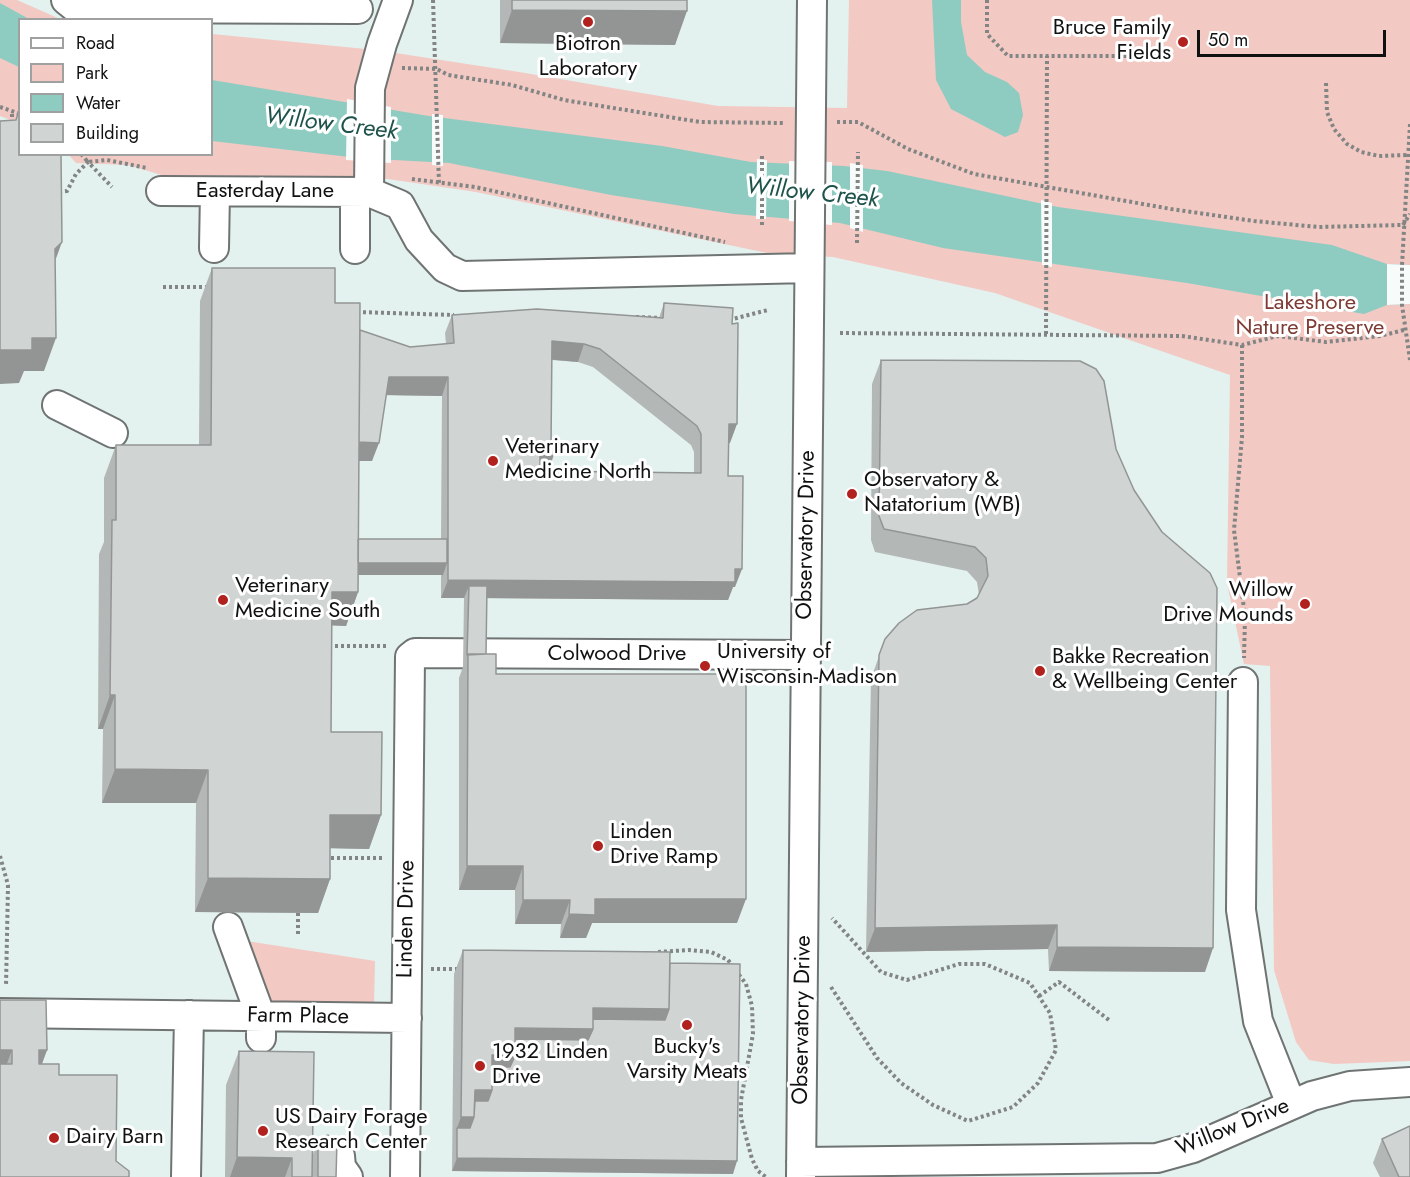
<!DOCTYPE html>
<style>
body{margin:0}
#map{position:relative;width:1410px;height:1177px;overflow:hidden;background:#f7fcfb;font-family:Jost,sans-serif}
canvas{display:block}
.legend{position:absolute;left:18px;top:18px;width:195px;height:138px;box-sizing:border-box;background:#fff;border:2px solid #9fa0a0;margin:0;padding:8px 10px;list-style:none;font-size:18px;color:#101211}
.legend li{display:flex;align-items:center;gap:12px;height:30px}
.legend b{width:30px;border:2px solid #9fa0a0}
.scale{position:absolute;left:1197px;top:30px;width:189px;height:27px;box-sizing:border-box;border:3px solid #101211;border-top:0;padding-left:8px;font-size:18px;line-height:21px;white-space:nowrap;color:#101211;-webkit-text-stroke:4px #fff;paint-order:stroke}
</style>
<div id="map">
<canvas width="1410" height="1177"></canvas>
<ul class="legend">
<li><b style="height:8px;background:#fff"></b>Road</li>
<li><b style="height:16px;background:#f2c9c3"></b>Park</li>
<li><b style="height:16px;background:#8eccc2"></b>Water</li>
<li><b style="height:16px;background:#d0d5d4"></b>Building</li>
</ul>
<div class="scale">50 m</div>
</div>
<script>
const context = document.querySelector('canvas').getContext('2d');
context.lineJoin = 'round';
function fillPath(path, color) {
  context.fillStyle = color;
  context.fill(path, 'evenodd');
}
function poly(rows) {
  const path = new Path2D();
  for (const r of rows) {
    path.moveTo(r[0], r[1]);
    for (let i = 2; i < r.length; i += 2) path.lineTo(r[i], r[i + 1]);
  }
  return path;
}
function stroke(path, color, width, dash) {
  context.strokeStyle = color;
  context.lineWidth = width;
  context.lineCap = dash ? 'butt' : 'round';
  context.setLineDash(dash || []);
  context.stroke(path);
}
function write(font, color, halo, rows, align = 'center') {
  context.font = font + ' Jost,sans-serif';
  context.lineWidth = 6;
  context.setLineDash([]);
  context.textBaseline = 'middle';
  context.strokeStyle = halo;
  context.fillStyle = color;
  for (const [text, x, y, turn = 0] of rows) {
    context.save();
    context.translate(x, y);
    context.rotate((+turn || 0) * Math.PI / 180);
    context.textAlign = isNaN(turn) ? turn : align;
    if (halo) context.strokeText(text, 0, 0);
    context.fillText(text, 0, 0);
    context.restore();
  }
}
const built = poly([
 [0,0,1410,0,1410,1177,0,1177],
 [20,20,212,20,212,154,20,154]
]);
const green = poly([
 [0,0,17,0,60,19,20,20,19,123,0,116],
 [849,0,1410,0,1410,1061,1334,1064,1309,1060,1296,1042,1274,970,1270,666,1244,664,1227,583,1230,375,995,293,833,257,767,253,476,192,388,179,165,176,128,165,76,163,69,155,212,154,212,34,376,50,519,72,718,106,847,108],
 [240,940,375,961,374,1005,277,1005,270,1001]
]);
const water = poly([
 [932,0,961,0,961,22,967,55,985,72,1007,82,1019,93,1023,115,1018,132,1005,137,951,109,936,80],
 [0,3,29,19,20,20,19,67,0,58],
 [212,80,429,116,662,146,751,162,844,166,887,171,1058,207,1332,245,1387,264,1410,265,1410,304,1387,305,1364,314,1187,283,943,248,840,223,734,214,611,195,449,163,358,158,212,141]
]);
const pier = poly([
 [347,99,391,107,391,163,346,160],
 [432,114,443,115,443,166,432,165],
 [757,159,767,160,766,219,756,219],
 [789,161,832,162,832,225,789,221],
 [850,163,863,165,863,232,850,228],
 [1041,200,1052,203,1052,267,1042,265],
 [1387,264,1410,265,1410,304,1387,305]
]);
const path = poly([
 [433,0,439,184],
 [987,0,987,34,1008,56,1154,56],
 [402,68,437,69,448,75,512,85,564,100,700,122,784,123],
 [1326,83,1327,112,1334,129,1347,144,1361,152,1379,156,1407,155],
 [0,107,20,114],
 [837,122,858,122,908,149,974,174,1171,209,1254,221,1318,227,1402,225],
 [12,123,12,111],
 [1410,124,1402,265,1402,305,1410,360],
 [81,154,88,162,107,160,147,168],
 [412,179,475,187,725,242],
 [59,192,67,191,76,174,88,162,112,187],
 [762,225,762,155],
 [1403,225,1410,214],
 [857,243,858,152],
 [163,287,210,287],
 [357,312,454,315],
 [636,317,664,318],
 [729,320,768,310],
 [840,333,1182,336,1242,345,1278,336,1326,342,1380,336,1404,330],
 [1046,334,1047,56],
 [1242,345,1242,437,1234,530,1245,617,1244,658],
 [329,646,388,646],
 [0,856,8,885,6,986],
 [325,858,384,858],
 [298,934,298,908],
 [658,952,689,950,711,952,728,960,746,984,752,1006,753,1034,741,1100,741,1118,752,1159,758,1171,766,1177],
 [431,969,460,969],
 [831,987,877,1058,901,1083,933,1105,968,1121,1013,1107,1038,1083,1056,1050,1050,1013,1030,983,985,964,959,964,907,980,881,972,832,918],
 [1039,996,1059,982,1109,1020]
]);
const minor = poly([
 [66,0,76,8,358,9],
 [161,191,369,192,400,205,419,240,445,268,462,276,809,268],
 [369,192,370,88,382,44,398,0],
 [214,248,215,192],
 [355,249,355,192],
 [57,405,113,433],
 [1243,682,1241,910,1258,1021,1291,1104],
 [228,927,261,1017,261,1038],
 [0,1013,407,1018],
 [340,1156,341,1167,348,1177],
 [801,1162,1157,1158,1193,1148,1312,1096,1350,1086,1410,1082],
 [186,1177,189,1015],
 [405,1177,410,657,415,653,806,655],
 [801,1177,812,0]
]);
const wall = poly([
 [500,0,687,0,675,45,500,43],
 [212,268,335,303,360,330,410,347,446,344,445,333,452,315,659,318,664,303,732,324,730,443,729,443,728,476,735,587,733,587,728,600,487,598,486,654,496,674,737,923,592,923,586,938,560,938,561,924,515,924,515,890,459,890,459,678,463,667,464,598,441,598,441,575,358,575,358,592,346,626,332,625,331,732,381,815,369,849,330,848,330,879,318,913,195,912,196,803,102,803,103,729,98,729,99,554,104,542,104,478,116,445,199,445,200,301],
 [552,360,578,362,593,367,691,445,694,452,694,473,540,471,540,470,549,470],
 [386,395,442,396,441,539,358,539,359,461,372,461],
 [881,360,1205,972,1049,971,1048,949,866,952,871,679,885,639,967,604,977,598,979,595,977,582,967,571,875,552,871,540,872,384],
 [463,950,670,963,733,1174,452,1171,454,974],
 [0,1000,47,1050,42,1064,59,1075,116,1161,0,1177],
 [239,1051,312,1157,318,1140,336,1177,225,1177,226,1085],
 [1382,1139,1410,1177,1380,1177,1373,1163]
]);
const shadedWall = poly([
 [512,10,687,11,675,45,500,43],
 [62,242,50,275,55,249],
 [32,338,56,338,44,371,24,371,19,383,0,384,0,350],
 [552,341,584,344,578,362,545,359],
 [389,377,448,377,442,396,382,395],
 [729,424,737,424,730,443,723,443],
 [354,442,379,443,372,461,347,461],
 [540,451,555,451,549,470,534,470],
 [351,563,447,563,443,575,346,575],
 [742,569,735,587,733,587,728,600,468,598,469,586,464,598,441,598,448,580],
 [332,592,358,592,346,626,320,625],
 [110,695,115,695,103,729,98,729],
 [115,769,208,770,196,803,102,803],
 [330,815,381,815,369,849,318,848],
 [467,866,523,866,515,890,459,890],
 [208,878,330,879,318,913,195,912],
 [595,899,746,899,737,923,592,923,586,938,560,938,569,914],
 [523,900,570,900,561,924,515,924],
 [1057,925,1048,949,866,952,875,928],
 [1057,947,1213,948,1205,972,1049,971],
 [593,1008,669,1009,661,1032,584,1052,511,1052,515,1028],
 [0,1050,12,1050,3,1074,0,1074],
 [39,1050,47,1050,38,1074],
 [492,1055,515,1056,506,1079,488,1079],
 [475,1090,492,1090,484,1113,470,1113],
 [461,1117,474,1117,466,1141,457,1128],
 [237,1157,292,1158,285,1177,230,1177],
 [457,1158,737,1161,733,1174,452,1171]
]);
const building = poly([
 [512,0,687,0,687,11,512,10,512,0],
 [19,110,20,110,20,154,61,154,62,242,55,249,56,338,32,338,32,350,0,350,0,121,16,120,19,110],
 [212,268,335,268,335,303,360,303,358,592,332,592,331,732,382,732,381,815,330,815,330,879,208,878,208,770,115,769,115,695,110,695,112,520,116,520,116,445,211,445,212,268],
 [664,303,733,308,732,324,738,323,737,424,729,424,728,476,743,476,742,569,735,569,735,582,448,580,448,377,389,377,379,443,359,442,360,330,410,347,454,343,452,315,537,309,663,318,664,303],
 [552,341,584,344,600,349,697,426,701,434,701,473,540,471,540,451,555,451,555,447,551,447,552,341],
 [881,360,1080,361,1096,369,1104,381,1116,449,1134,490,1162,532,1210,573,1217,588,1213,948,1057,947,1057,925,875,928,879,655,885,639,899,623,917,610,967,604,977,598,988,576,986,558,975,547,884,529,879,516,881,360],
 [358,539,447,539,447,563,358,563,358,539],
 [469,586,487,586,486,654,467,655,469,586],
 [468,654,496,654,496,674,746,674,746,899,595,899,595,915,569,914,570,900,523,900,523,866,467,866,468,654],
 [463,950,670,952,669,1009,593,1008,593,1029,515,1028,515,1056,492,1055,492,1090,475,1090,474,1117,461,1117,463,950],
 [670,963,740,964,737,1161,457,1158,457,1128,470,1128,474,1117,475,1101,488,1101,492,1090,492,1067,510,1067,515,1056,515,1039,588,1040,593,1029,593,1019,665,1020,669,1009,670,963],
 [0,1000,46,1000,47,1050,39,1050,39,1064,59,1064,59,1075,117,1075,116,1161,129,1171,129,1177,0,1177,0,1064,12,1064,12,1050,0,1050,0,1000],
 [239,1051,314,1052,312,1177,292,1177,292,1158,237,1157,239,1051],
 [1410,1126,1410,1177,1399,1177,1382,1139,1410,1126],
 [328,1135,337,1141,336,1177,318,1177,318,1140,328,1135]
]);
const markers = [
 [588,22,6,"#b1211e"],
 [1183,42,6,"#b1211e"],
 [493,461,6,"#b1211e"],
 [852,494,6,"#b1211e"],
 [223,600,6,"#b1211e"],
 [1305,604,6,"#b1211e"],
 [705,666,6,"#b1211e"],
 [1040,671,6,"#b1211e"],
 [598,846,6,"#b1211e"],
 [687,1025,6,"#b1211e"],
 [480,1066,6,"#b1211e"],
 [263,1131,6,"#b1211e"],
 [54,1138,6,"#b1211e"]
];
const poiNames = [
 ["Bruce Family",1171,29,"right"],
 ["Fields",1171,54,"right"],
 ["Biotron",588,45,"center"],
 ["Laboratory",588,70,"center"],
 ["Veterinary",505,448],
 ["Medicine North",505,473],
 ["Observatory &",864,481],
 ["Natatorium (WB)",864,506],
 ["Veterinary",235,587],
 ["Medicine South",235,612],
 ["Willow",1293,591,"right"],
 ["Drive Mounds",1293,616,"right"],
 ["University of",717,653],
 ["Wisconsin-Madison",717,678],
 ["Bakke Recreation",1052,658],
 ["& Wellbeing Center",1052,683],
 ["Linden",610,833],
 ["Drive Ramp",610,858],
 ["Bucky's",687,1048,"center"],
 ["Varsity Meats",687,1073,"center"],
 ["1932 Linden",492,1053],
 ["Drive",492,1078],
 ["US Dairy Forage",275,1118],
 ["Research Center",275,1143],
 ["Dairy Barn",66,1138]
];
const streetNames = [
 ["Easterday Lane",265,192],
 ["Observatory Drive",807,535,-89],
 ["Colwood Drive",617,655],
 ["Linden Drive",407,919,-89],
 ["Farm Place",298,1017,1],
 ["Observatory Drive",803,1020,-89],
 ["Willow Drive",1233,1128,-22]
];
const parkNames = [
 ["Lakeshore",1310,304],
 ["Nature Preserve",1310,329]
];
const waterNames = [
 ["Willow Creek",331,125,7],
 ["Willow Creek",812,194,6]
];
fillPath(built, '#e3f1ef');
fillPath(green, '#f2c9c3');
fillPath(water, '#8eccc2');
fillPath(pier, '#f7fcfb');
stroke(minor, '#6f7473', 32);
stroke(path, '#828584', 4, [3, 3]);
stroke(minor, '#fff', 28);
fillPath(wall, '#b3b7b6');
fillPath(shadedWall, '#929594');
fillPath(building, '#d0d5d4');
stroke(building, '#929594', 1.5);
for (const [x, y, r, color] of markers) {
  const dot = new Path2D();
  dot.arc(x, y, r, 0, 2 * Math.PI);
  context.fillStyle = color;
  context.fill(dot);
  stroke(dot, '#fff', 2);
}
write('22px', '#101211', '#fff', poiNames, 'left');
write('22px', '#101211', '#fff', streetNames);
write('22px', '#7e3b34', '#fff', parkNames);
write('italic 24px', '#1e534b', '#fff', waterNames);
</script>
